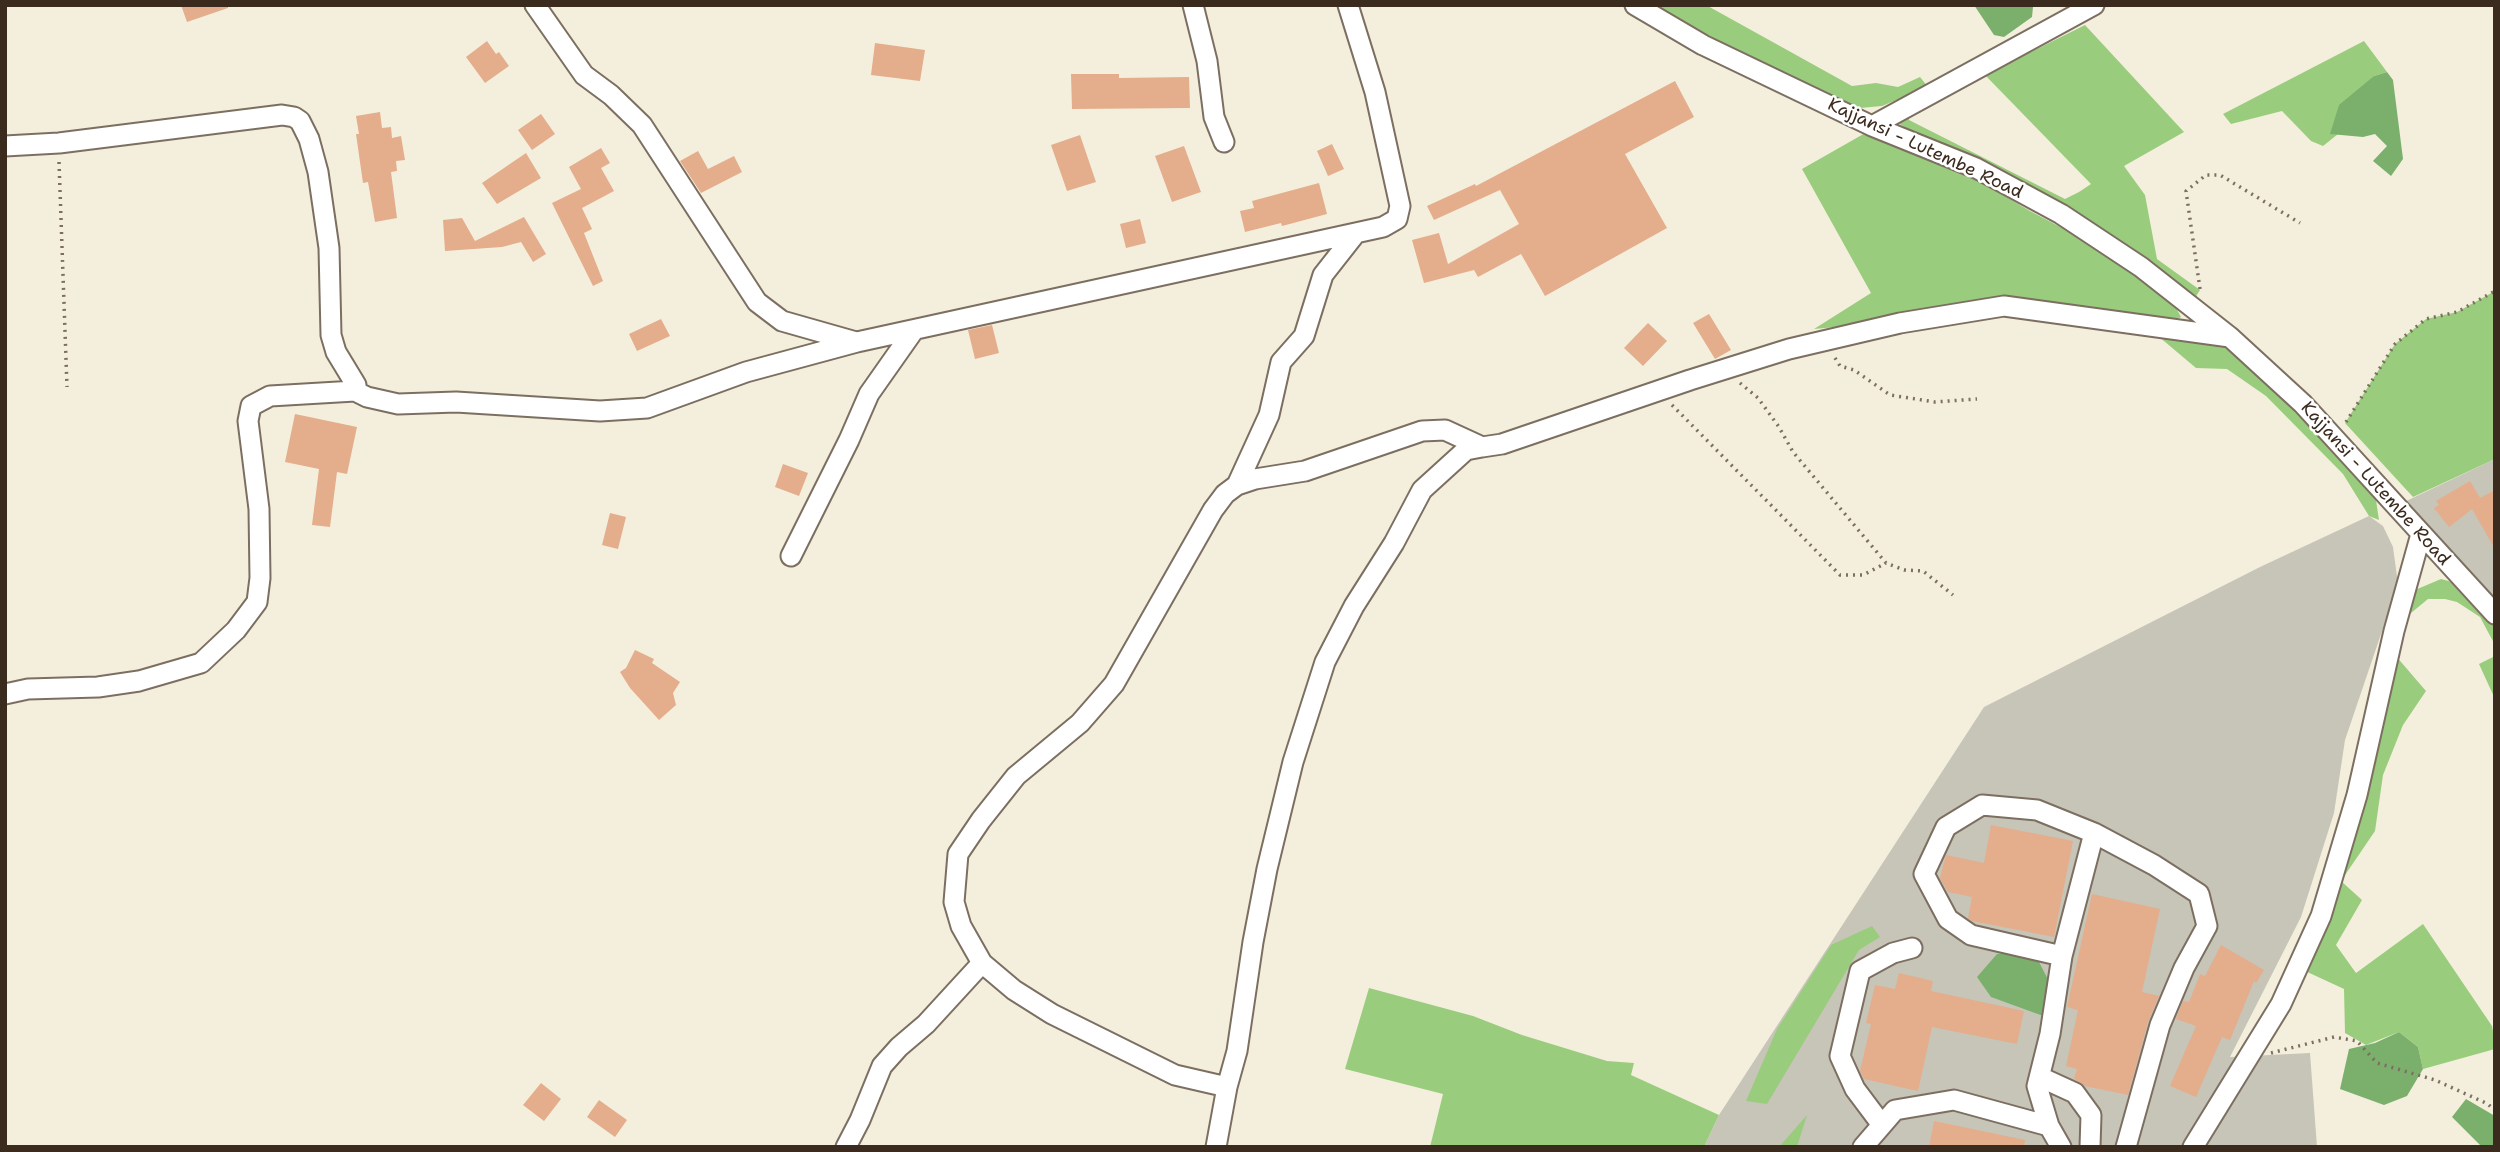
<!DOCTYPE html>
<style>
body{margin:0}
#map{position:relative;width:2500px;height:1152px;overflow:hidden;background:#f4efdd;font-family:"Shantell Sans",sans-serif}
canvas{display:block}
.frame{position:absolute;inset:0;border:7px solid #3b2a1e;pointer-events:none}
</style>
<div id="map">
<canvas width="2500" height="1152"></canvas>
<div class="frame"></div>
</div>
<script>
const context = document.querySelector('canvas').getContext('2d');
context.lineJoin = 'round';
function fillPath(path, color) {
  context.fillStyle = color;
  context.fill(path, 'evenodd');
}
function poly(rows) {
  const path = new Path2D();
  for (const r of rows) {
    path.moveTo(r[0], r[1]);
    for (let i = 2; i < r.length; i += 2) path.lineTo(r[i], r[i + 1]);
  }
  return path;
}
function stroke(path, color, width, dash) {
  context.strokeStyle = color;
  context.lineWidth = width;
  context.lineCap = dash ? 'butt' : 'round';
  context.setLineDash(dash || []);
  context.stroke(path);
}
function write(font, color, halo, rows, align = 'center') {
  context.font = font + ' "Shantell Sans",sans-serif';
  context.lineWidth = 5;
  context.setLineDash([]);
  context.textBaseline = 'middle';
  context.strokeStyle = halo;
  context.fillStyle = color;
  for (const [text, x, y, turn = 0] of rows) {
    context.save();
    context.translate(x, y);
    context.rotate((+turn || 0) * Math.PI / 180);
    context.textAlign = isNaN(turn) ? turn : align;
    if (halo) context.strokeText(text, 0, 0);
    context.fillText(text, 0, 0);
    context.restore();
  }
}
const industrial = poly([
 [2495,459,2495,603,2402,503],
 [2369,516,2383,526,2393,547,2398,584,2345,740,2334,813,2301,917,2230,1057,2310,1053,2317,1147,1704,1147,1719,1115,1984,707,2260,567]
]);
const green = poly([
 [1653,5,1706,5,1852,86,1876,83,1898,87,1920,77,1928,87,1882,106,1860,108,1749,57],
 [2085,25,2184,132,2124,166,2145,195,2157,259,2200,290,2195,298,2060,202,1923,138,1898,123,1901,116,1908,113,1909,120,2065,199,2079,192,2091,184,1985,75],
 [2364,41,2387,72,2374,76,2331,134,2338,134,2323,146,2311,141,2282,111,2231,124,2223,114],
 [1867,132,1969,175,2030,211,2106,251,2174,304,2181,317,2171,324,2103,310,1995,301,1848,326,1814,329,1871,293,1802,169],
 [2495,291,2495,459,2413,497,2345,423,2395,344,2426,319,2457,312],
 [2158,336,2224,343,2294,404,2363,483,2376,500,2379,520,2369,516,2343,474,2266,396,2227,369,2196,368],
 [2441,579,2456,583,2495,623,2495,645,2480,617,2457,602,2445,599,2428,599,2411,613,2406,610,2415,590],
 [2395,655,2426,691,2403,725,2383,775,2375,831,2341,881,2362,900,2336,945,2356,973,2423,924,2492,1026,2495,1042,2495,1049,2423,1069,2418,1047,2399,1032,2366,1045,2345,1033,2344,989,2303,970],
 [2495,656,2495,699,2479,664],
 [1872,926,1880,937,1859,950,1767,1104,1746,1101,1777,1029,1831,945],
 [1369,988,1473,1016,1522,1035,1607,1061,1634,1063,1631,1075,1719,1115,1704,1147,1430,1147,1443,1094,1345,1069],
 [1807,1115,1797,1147,1779,1147]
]);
const forest = poly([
 [1974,5,2028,5,2033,7,2032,17,2004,37,1994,35],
 [2387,72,2393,80,2403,159,2391,176,2373,161,2387,146,2375,134,2363,137,2330,134,2339,105,2374,76],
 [2017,952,2039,962,2058,999,2046,1017,1991,997,1977,977,1997,954],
 [2399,1032,2418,1047,2423,1069,2407,1096,2384,1105,2340,1089,2349,1049,2375,1043],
 [2466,1099,2495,1116,2495,1147,2482,1147,2452,1117]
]);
const building = poly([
 [181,5,228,5,228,8,187,22],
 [487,41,496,54,499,52,509,66,485,83,466,57],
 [875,43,925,50,920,81,871,75],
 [1071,74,1119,74,1119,78,1189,77,1190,108,1072,109],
 [1675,81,1694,117,1625,154,1667,228,1545,296,1521,254,1478,277,1474,270,1424,283,1412,240,1439,233,1448,264,1519,224,1500,190,1434,220,1427,206,1475,184,1476,186],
 [380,112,382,128,391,127,392,138,401,136,405,160,396,161,397,171,391,172,397,218,375,222,368,182,363,183,356,134,359,134,356,116],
 [541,114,555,134,532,150,518,130],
 [1080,135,1096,182,1067,191,1051,145],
 [1332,144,1344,169,1328,176,1317,151],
 [1184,146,1201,192,1172,202,1155,156],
 [601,148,610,163,601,168,614,191,582,208,592,229,584,233,603,281,593,286,552,203,581,189,569,167],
 [698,151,708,169,734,156,742,172,701,193,680,161],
 [526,153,541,178,497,204,482,183],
 [1319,183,1327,214,1282,226,1281,223,1245,232,1240,211,1254,208,1252,201],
 [524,217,546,254,533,262,521,242,502,247,445,251,443,220,462,218,475,241],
 [1140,219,1146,243,1126,248,1120,224],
 [1709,314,1731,350,1715,359,1693,323],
 [661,319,670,336,637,351,629,334],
 [1648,323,1667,341,1643,366,1624,348],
 [992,325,999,353,975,359,968,330],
 [295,414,357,427,347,474,337,472,330,527,312,525,319,469,285,462],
 [783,464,808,473,799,496,775,487],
 [2470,481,2480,498,2495,490,2495,549,2472,509,2449,527,2434,508,2439,505,2436,501],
 [610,513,626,517,618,549,602,545],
 [635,650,654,659,652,663,680,682,673,693,676,705,659,720,630,688,620,672,626,668],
 [1991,825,2073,841,2054,937,1972,921,1968,918,1972,897,1948,892,1940,878,1946,855,1984,863],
 [2092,894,2160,909,2142,992,2159,996,2148,1022,2128,1095,2085,1086,2074,1079,2077,1069,2066,1066,2078,1010,2067,1007],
 [2221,945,2264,970,2256,983,2254,981,2230,1040,2222,1037,2196,1097,2170,1086,2196,1026,2176,1019,2183,1001,2189,1002,2200,974,2205,976],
 [1899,973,1933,981,1931,991,2024,1011,2017,1044,1932,1027,1918,1091,1864,1079,1860,1071,1871,1024,1866,1023,1875,985,1895,989],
 [541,1083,561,1099,544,1121,523,1105],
 [599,1100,627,1120,615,1137,587,1117],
 [1934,1121,2025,1140,2024,1147,1929,1147]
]);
const path = poly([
 [59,162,67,387],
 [2200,289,2186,191,2206,175,2220,175,2300,223],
 [1835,358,1840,366,1854,370,1890,395,1935,402,1977,399],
 [1740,383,1758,398,1779,427,1793,452,1886,563,1904,570,1923,571,1953,595],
 [1672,405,1840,575,1863,575,1886,563],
 [2346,422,2395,344,2426,319,2457,312,2495,291],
 [2271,1053,2334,1037,2357,1041,2377,1063,2435,1080,2488,1104,2495,1111]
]);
const minor = poly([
 [535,5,584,75,611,95,642,125,757,302,782,321,856,342],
 [1193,5,1207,61,1214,117,1224,142],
 [1635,5,1703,45,1872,126,1976,168,2061,214,2141,267,2230,337,2303,404,2495,614],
 [1872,126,2094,5],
 [5,146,59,143,282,115,294,117,300,121,309,139,318,172,329,248,331,335,336,352,356,385,355,391],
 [1237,485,1269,415,1281,362,1304,336,1323,275,1356,233],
 [791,556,849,440,869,394,914,330],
 [5,694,28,689,98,687,139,681,201,663,236,630,257,602,260,578,259,509,248,421,251,406,270,396,355,391,367,397,398,404,456,402,600,411,647,408,746,372,857,342,1383,227,1397,219,1400,206,1375,92,1348,5],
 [2062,956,1971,935,1948,919,1924,874,1946,827,1982,805,2037,810,2094,833,2154,865,2199,894,2207,926,2184,968,2160,1025,2126,1147],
 [2040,1077,2075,1093,2091,1115,2090,1147],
 [1227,1087,1175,1075,1052,1014,1014,990,982,963,961,926,954,902,958,854,981,820,1016,776,1080,723,1114,684,1213,510,1225,494,1237,485,1255,479,1305,471,1422,431,1445,430,1482,447,1502,444,1690,380,1789,349,1900,323,2004,306,2230,337],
 [1882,1125,1855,1089,1840,1056,1860,971,1893,953,1912,948],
 [846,1147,860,1120,882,1066,899,1047,926,1024,982,963],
 [1216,1147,1227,1087,1237,1051,1253,942,1267,869,1293,762,1325,662,1354,606,1394,543,1422,490,1466,450,1482,447],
 [1863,1147,1895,1110,1954,1100,2049,1126],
 [2061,1147,2049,1126,2037,1086,2050,1034,2062,956,2094,833],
 [2193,1147,2281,1004,2321,916,2357,795,2394,631,2421,534]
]);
const streetNames = [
 ["Kajjansi - Lutembe Road",1925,149,25],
 ["Kajjansi - Lutembe Road",2375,484,48]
];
fillPath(industrial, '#c7c5b8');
fillPath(green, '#99cd7d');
fillPath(forest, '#7ab06c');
fillPath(building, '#e4ad8b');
stroke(minor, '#7c6f61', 23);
stroke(path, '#7c6f61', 3.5, [2, 5]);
stroke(minor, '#fff', 19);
write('18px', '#3b2a1e', '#fff', streetNames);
</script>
